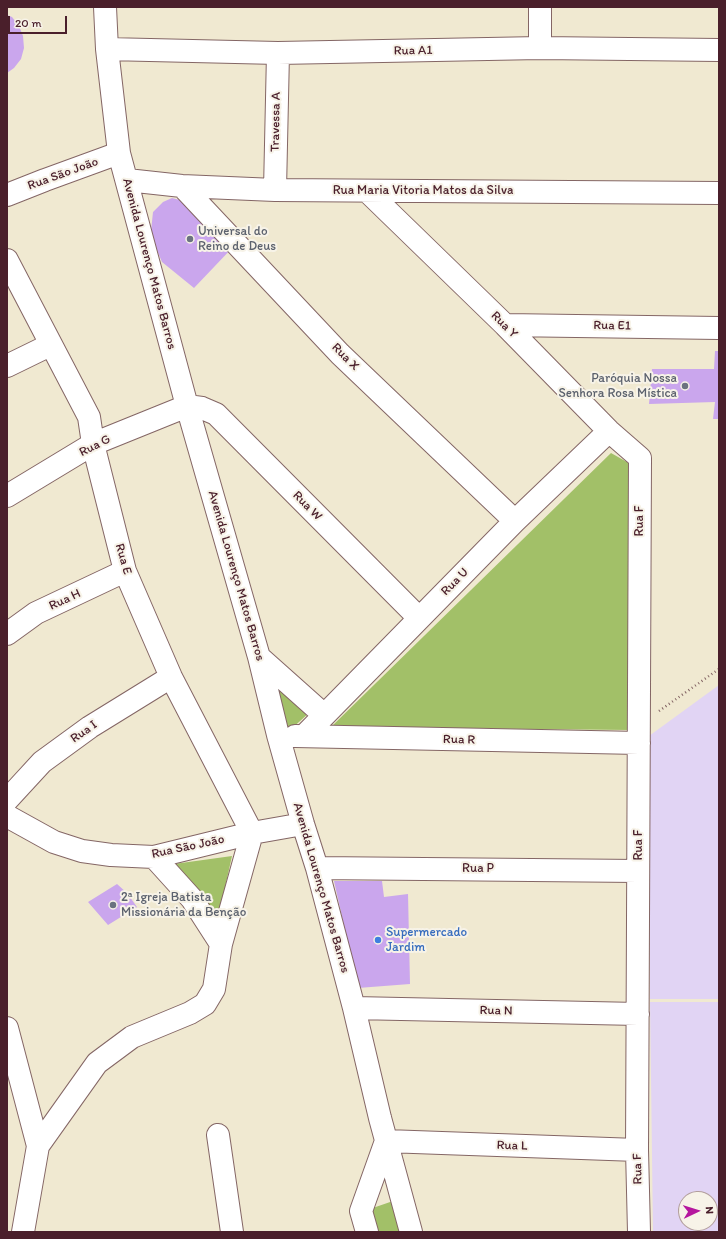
<!DOCTYPE html>
<meta charset="utf-8">
<style>
body{margin:0}
#map{position:relative;width:726px;height:1239px;overflow:hidden;background:#f0e9d1;font-family:Itim,sans-serif}
canvas{display:block}
.frame{position:absolute;inset:0;border:8px solid #4a1f2b;pointer-events:none}
.north{position:absolute;left:678px;top:1191px;width:40px;height:40px;box-sizing:border-box;background:#f7f3e8;border:1px solid #b29e9c;border-radius:50%;rotate:86deg;font-size:11px;font-weight:700;line-height:16px;text-align:center;color:#4a1f2b}
.north::after{content:'';display:block;margin:auto;width:14px;height:18px;background:#b5179e;clip-path:polygon(50% 0,100% 100%,50% 72%,0 100%)}
.scale{position:absolute;left:8px;top:16px;width:59px;height:18px;box-sizing:border-box;border:2px solid #4a1f2b;border-top:0;padding-left:5px;font-size:12px;line-height:14px;white-space:nowrap;color:#4a1f2b;-webkit-text-stroke:3px #f7f3e8;paint-order:stroke}
</style>
<div id="map">
<canvas width="726" height="1239"></canvas>
<div class="frame"></div>
<div class="north">N</div>
<div class="scale">20 m</div>
</div>
<script>
const context = document.querySelector('canvas').getContext('2d');
context.lineJoin = 'round';
function fillPath(path, color) {
  context.fillStyle = color;
  context.fill(path, 'evenodd');
}
function poly(rows) {
  const path = new Path2D();
  for (const r of rows) {
    path.moveTo(r[0], r[1]);
    for (let i = 2; i < r.length; i += 2) path.lineTo(r[i], r[i + 1]);
  }
  return path;
}
function stroke(path, color, width, dash) {
  context.strokeStyle = color;
  context.lineWidth = width;
  context.lineCap = dash ? 'butt' : 'round';
  context.setLineDash(dash || []);
  context.stroke(path);
}
function write(font, color, halo, rows, align = 'center') {
  context.font = font + ' Itim,sans-serif';
  context.lineWidth = 4;
  context.setLineDash([]);
  context.textBaseline = 'middle';
  context.strokeStyle = halo;
  context.fillStyle = color;
  for (const [text, x, y, turn = 0] of rows) {
    context.save();
    context.translate(x, y);
    context.rotate((+turn || 0) * Math.PI / 180);
    context.textAlign = isNaN(turn) ? turn : align;
    if (halo) context.strokeText(text, 0, 0);
    context.fillText(text, 0, 0);
    context.restore();
  }
}
const built = poly([
 [719,685,719,999,650,999,649,736],
 [650,1002,719,1002,719,1232,653,1232],
 [686,1199,710,1199,710,1223,686,1223]
]);
const green = poly([
 [611,453,627,462,629,465,631,730,331,727],
 [274,678,310,712,289,731],
 [232,856,218,919,174,864],
 [393,1201,402,1232,374,1232,367,1210]
]);
const building = poly([
 [7,15,12,17,19,26,23,36,24,48,21,59,14,68,7,73],
 [172,198,188,202,234,246,194,288,162,262,156,248,151,231,153,212,163,202],
 [715,351,719,351,719,419,713,419,715,402,649,404,652,369,714,369],
 [334,881,382,881,384,897,408,894,410,984,358,988],
 [117,884,127,893,137,907,108,925,88,902]
]);
const path = poly([
 [659,711,719,669]
]);
const minor = poly([
 [105,7,107,49,119,153,187,406,259,657,278,735,303,824,317,868,354,1008,380,1118,411,1232],
 [540,48,540,7],
 [107,49,278,53,540,48,719,50],
 [127,180,182,186,275,190,719,193],
 [182,186,340,354,515,521],
 [275,190,278,53],
 [367,191,505,325,609,431,640,458,637,1150,639,1232],
 [7,195,45,180,119,153],
 [7,260,89,417,93,444,125,571,171,677,252,833,221,944,214,989,205,1004,190,1013,132,1037,97,1063,38,1146,23,1232],
 [505,325,719,328],
 [7,366,50,345],
 [7,496,93,444,187,406,202,408,216,414,419,618],
 [7,634,36,613,125,571],
 [259,657,324,715],
 [295,736,639,743],
 [304,736,515,521,609,431],
 [7,800,42,762,90,727,171,677],
 [7,816,54,842,82,851,111,855,154,857,252,833,303,824],
 [154,857,192,899,221,944],
 [317,868,638,871],
 [354,1008,638,1014],
 [7,1028,38,1146],
 [218,1135,232,1232],
 [367,1232,361,1211,386,1141,637,1150]
]);
const markers = [
 [190,239,4,"#6b7280"],
 [685,386,4,"#6b7280"],
 [113,905,4,"#6b7280"],
 [378,940,4,"#3f7fe0"]
];
const streetNames = [
 ["Rua A1",413,51,-1],
 ["Travessa A",276,122,-89],
 ["Rua São João",63,174,-20],
 ["Rua Maria Vitoria Matos da Silva",423,191],
 ["Avenida Lourenço Matos Barros",149,264,75],
 ["Rua Y",504,325,45],
 ["Rua E1",612,326,1],
 ["Rua X",345,357,45],
 ["Rua G",95,446,-27],
 ["Rua W",307,506,45],
 ["Rua F",640,521,-90],
 ["Rua E",123,559,74],
 ["Avenida Lourenço Matos Barros",236,576,74],
 ["Rua U",455,582,-45],
 ["Rua H",65,600,-25],
 ["Rua I",84,732,-35],
 ["Rua R",459,740,1],
 ["Rua F",639,845,-90],
 ["Rua São João",188,847,-12],
 ["Rua P",478,869],
 ["Avenida Lourenço Matos Barros",321,888,74],
 ["Rua N",496,1011,1],
 ["Rua L",512,1146,2],
 ["Rua F",638,1169,-91]
];
const worshipNames = [
 ["Universal do",198,232],
 ["Reino de Deus",198,247],
 ["Paróquia Nossa",677,379,"right"],
 ["Senhora Rosa Mística",677,394,"right"],
 ["2ª Igreja Batista",121,898],
 ["Missionária da Benção",121,913]
];
const shopNames = [
 ["Supermercado",386,933],
 ["Jardim",386,948]
];
fillPath(built, '#e1d4f4');
fillPath(green, '#a2c068');
fillPath(building, '#caa6ed');
stroke(minor, '#846665', 24);
stroke(path, '#846665', 2.5, [1, 3]);
stroke(minor, '#fff', 22);
for (const [x, y, r, color] of markers) {
  const dot = new Path2D();
  dot.arc(x, y, r, 0, 2 * Math.PI);
  context.fillStyle = color;
  context.fill(dot);
  stroke(dot, '#f7f3e8', 1.5);
}
write('13px', '#4a1f2b', '#f7f3e8', streetNames);
write('13px', '#5b616d', '#f7f3e8', worshipNames, 'left');
write('13px', '#366cbe', '#f7f3e8', shopNames, 'left');
</script>
